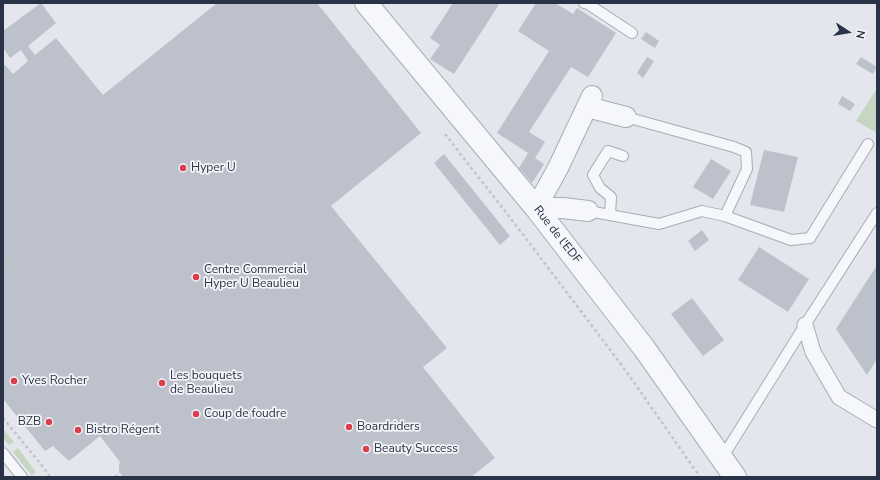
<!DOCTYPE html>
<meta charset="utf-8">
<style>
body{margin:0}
#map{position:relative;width:880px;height:480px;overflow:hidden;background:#e3e6ec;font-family:"Nunito Sans",sans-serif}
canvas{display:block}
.frame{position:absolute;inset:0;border:4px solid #293246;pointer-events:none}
.north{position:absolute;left:828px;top:12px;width:40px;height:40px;-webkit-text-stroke:3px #f3f5f9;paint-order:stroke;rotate:102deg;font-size:11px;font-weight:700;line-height:16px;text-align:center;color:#293246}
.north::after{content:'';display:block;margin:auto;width:14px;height:18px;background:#293246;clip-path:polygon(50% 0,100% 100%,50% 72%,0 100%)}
</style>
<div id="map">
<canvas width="880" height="480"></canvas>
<div class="frame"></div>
<div class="north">N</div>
</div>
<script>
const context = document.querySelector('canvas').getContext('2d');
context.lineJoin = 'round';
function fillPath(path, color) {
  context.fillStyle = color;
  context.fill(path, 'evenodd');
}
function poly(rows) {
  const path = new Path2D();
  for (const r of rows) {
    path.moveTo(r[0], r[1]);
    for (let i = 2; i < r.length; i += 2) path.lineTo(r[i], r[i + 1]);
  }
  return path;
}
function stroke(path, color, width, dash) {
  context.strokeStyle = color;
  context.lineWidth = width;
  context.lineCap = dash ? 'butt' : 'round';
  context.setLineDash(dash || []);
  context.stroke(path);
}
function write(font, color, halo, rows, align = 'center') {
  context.font = font + ' "Nunito Sans",sans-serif';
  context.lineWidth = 3.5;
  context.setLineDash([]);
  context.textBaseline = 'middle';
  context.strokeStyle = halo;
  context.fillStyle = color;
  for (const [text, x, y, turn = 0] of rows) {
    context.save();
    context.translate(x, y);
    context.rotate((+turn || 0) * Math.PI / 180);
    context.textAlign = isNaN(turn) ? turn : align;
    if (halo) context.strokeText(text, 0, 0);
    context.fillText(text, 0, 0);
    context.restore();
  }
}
const green = poly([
 [877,88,877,133,856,121],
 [3,429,14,442,9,445,3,438],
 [18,448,36,472,32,476,13,452]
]);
const building = poly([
 [41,3,56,23,28,46,35,55,56,38,103,95,217,3,317,3,421,133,331,206,447,348,423,367,495,458,471,477,123,477,119,471,119,465,120,462,100,436,69,461,53,446,45,451,3,399,3,66,5,65,13,74,28,61,21,50,10,58,3,48,3,31],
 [453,3,500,3,454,74,430,59,440,45,430,38],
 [536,3,555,3,573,14,577,8,616,33,588,77,571,67,529,132,545,142,535,158,544,164,532,183,519,168,528,153,497,133,549,51,518,31],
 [646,32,659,41,655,48,641,39],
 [647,57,654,61,643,78,637,73],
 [861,57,877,67,873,74,856,64],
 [842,96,855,104,850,111,838,104],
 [764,150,798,157,784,212,750,205],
 [444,154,510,236,500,245,434,163],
 [711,159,731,171,713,199,693,187],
 [702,230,709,240,695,251,688,241],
 [759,247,809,279,788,312,738,280],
 [877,265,877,359,867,375,836,329],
 [692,298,724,340,703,356,671,314]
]);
const path = poly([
 [445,134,525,237,626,371,700,477],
 [3,257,36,296,155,445,182,477],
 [36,296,72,268],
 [280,378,279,425,321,477],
 [3,418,44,468,50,477],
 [115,477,155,445],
 [208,477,279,425]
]);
const service = poly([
 [584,3,588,4,632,33],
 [626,117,734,147,746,152,747,169,725,216],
 [588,211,659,224,702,211,725,216,791,240,810,238,868,144],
 [610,215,611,197,600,188,593,175,608,151,623,156],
 [3,453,22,477],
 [722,458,805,325,877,213]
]);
const pedestrian = poly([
 [805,325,813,352,839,397,877,420]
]);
const minor = poly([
 [587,107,626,117],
 [588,211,563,208,536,208,558,168,592,96]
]);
const tertiary = poly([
 [366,3,536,208,644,348,735,477]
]);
const markers = [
 [183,168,4,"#d93f4d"],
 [196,277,4,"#d93f4d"],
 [14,381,4,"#d93f4d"],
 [162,383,4,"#d93f4d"],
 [196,414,4,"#d93f4d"],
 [49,422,4,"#d93f4d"],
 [349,427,4,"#d93f4d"],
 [78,430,4,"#d93f4d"],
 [366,449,4,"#d93f4d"]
];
const poiNames = [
 ["Hyper U",191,168],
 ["Centre Commercial",204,270],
 ["Hyper U Beaulieu",204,284],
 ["Les bouquets",170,376],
 ["de Beaulieu",170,390],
 ["Yves Rocher",22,381],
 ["Coup de foudre",204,414],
 ["BZB",41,422,"right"],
 ["Boardriders",357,427],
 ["Bistro Régent",86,430],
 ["Beauty Success",374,449]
];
const streetNames = [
 ["Rue de l'EDF",557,235,52]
];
fillPath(green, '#c7d6c3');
fillPath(building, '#bcc1cc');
stroke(service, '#a7acb7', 12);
stroke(pedestrian, '#a7acb7', 17);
stroke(minor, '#a7acb7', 22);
stroke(tertiary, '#a7acb7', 24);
stroke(path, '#c1c4cb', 2.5, [3, 3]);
stroke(service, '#f6f7fa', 10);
stroke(pedestrian, '#f6f7fa', 15);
stroke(minor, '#f6f7fa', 20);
stroke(tertiary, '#f6f7fa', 22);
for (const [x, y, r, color] of markers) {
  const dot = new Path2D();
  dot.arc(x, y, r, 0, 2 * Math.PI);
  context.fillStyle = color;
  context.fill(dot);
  stroke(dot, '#f3f5f9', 1.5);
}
write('12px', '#293246', '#f3f5f9', poiNames, 'left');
write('12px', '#293246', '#f3f5f9', streetNames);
</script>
